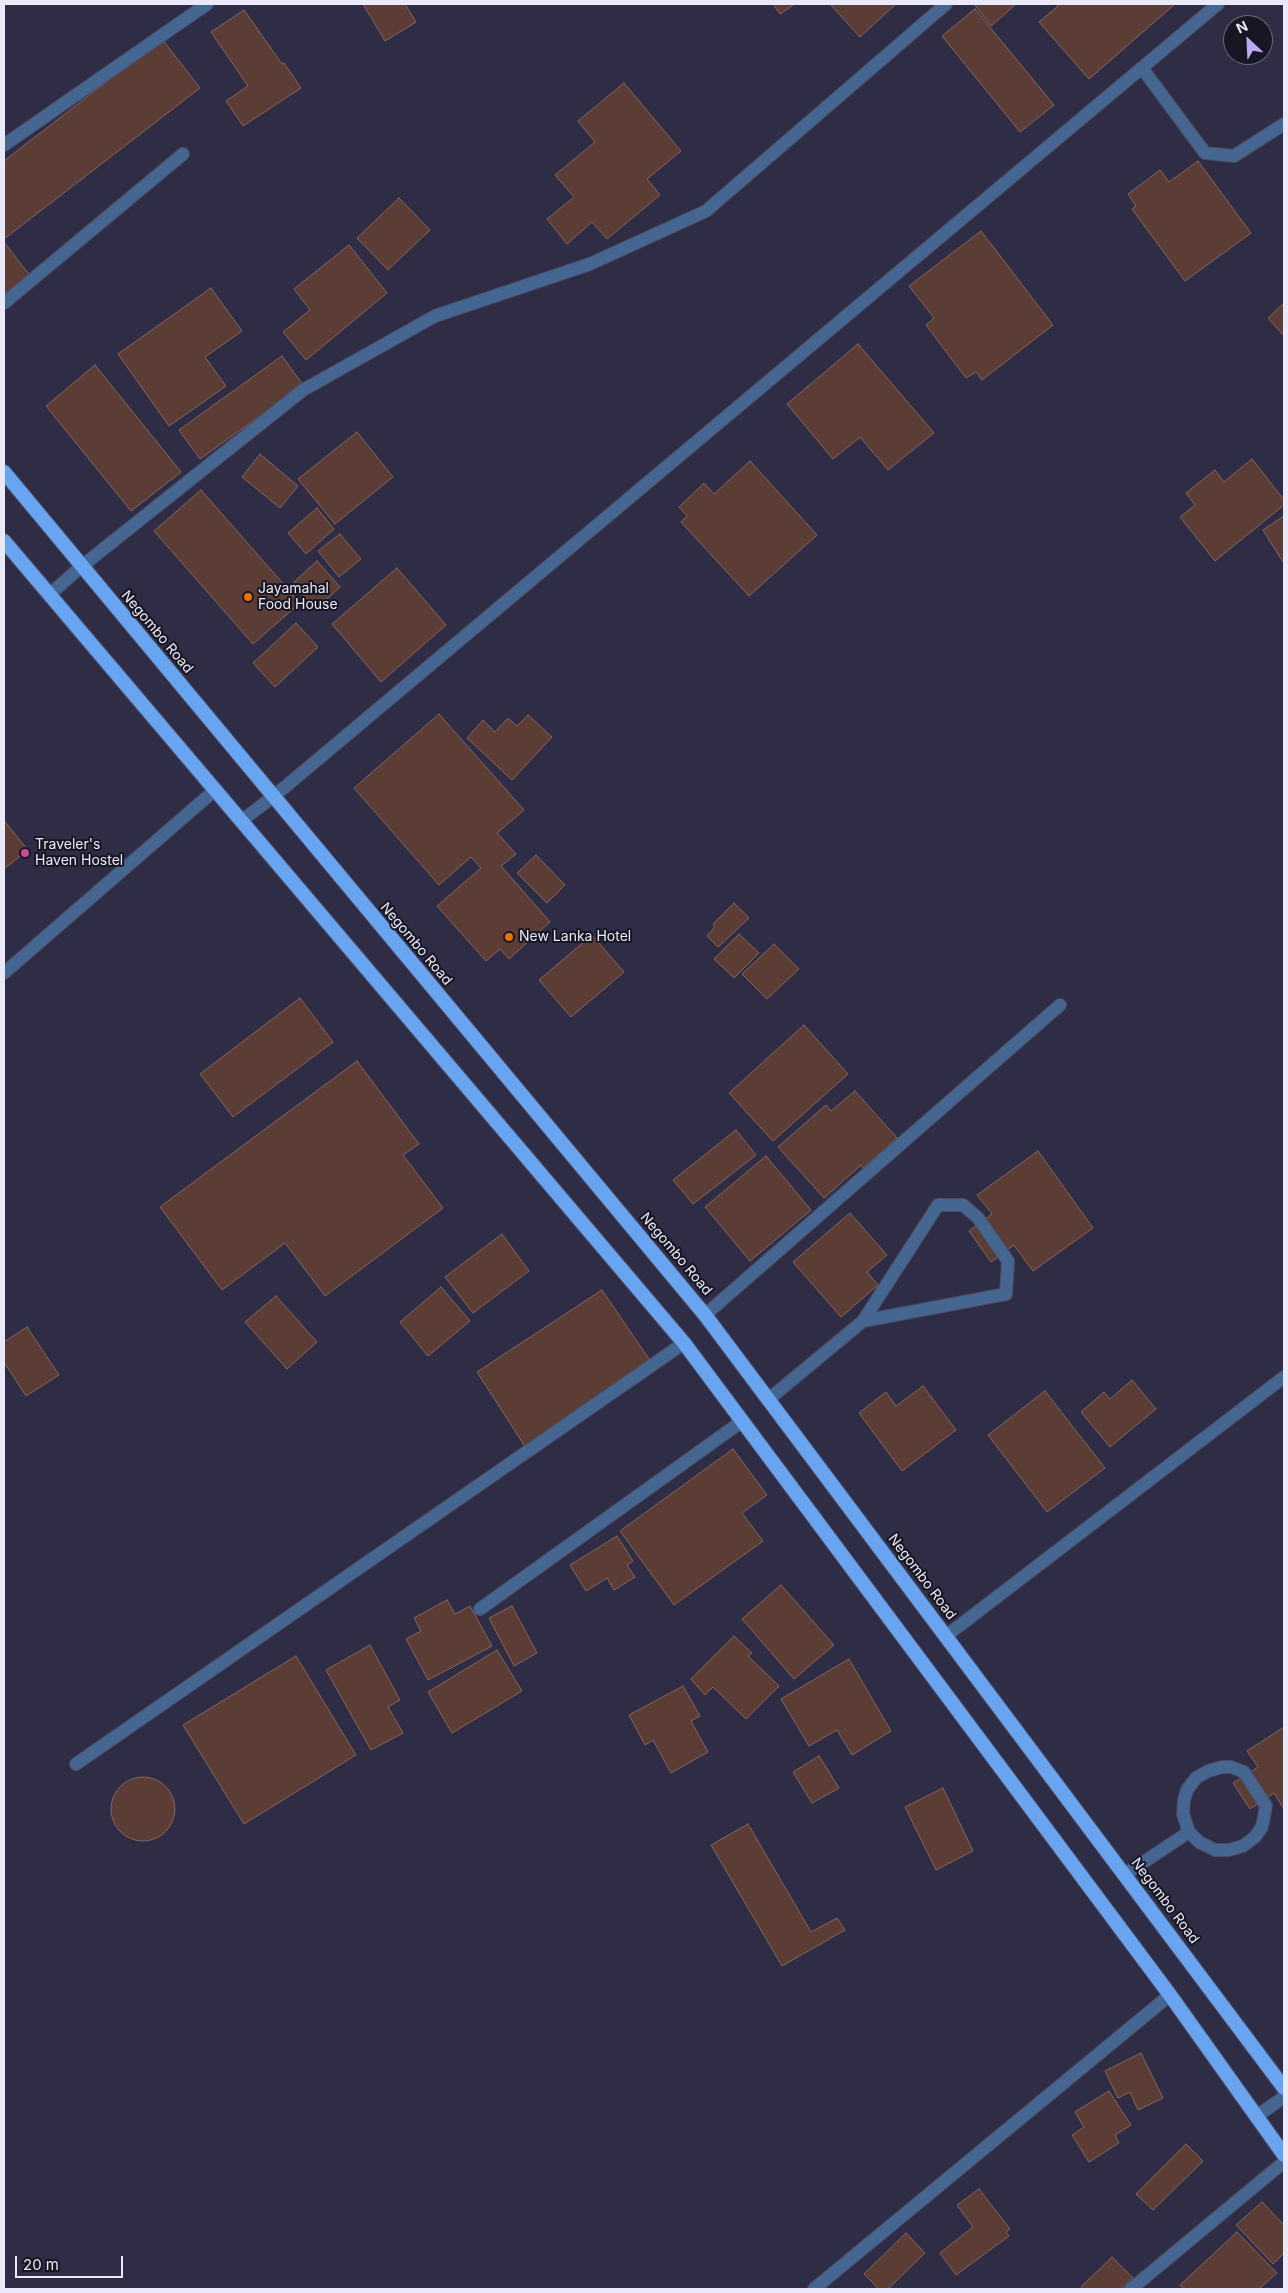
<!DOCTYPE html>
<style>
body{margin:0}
#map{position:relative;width:1288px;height:2293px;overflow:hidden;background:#2f2c46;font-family:Inter,sans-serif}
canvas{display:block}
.frame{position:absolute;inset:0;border:5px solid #eae9fa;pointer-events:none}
.north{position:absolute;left:1223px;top:15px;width:50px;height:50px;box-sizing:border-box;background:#171622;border:1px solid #6b6a78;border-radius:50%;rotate:335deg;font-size:14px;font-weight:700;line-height:20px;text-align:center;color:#eae9fa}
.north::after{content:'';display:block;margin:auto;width:18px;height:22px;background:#bda9f5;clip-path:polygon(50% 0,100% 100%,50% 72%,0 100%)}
.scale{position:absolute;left:15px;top:2256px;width:108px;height:22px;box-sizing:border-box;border:2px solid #eae9fa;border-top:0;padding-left:6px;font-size:15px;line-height:18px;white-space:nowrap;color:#eae9fa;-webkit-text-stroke:4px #171622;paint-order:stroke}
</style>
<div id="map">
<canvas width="1288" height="2293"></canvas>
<div class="frame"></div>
<div class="north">N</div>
<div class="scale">20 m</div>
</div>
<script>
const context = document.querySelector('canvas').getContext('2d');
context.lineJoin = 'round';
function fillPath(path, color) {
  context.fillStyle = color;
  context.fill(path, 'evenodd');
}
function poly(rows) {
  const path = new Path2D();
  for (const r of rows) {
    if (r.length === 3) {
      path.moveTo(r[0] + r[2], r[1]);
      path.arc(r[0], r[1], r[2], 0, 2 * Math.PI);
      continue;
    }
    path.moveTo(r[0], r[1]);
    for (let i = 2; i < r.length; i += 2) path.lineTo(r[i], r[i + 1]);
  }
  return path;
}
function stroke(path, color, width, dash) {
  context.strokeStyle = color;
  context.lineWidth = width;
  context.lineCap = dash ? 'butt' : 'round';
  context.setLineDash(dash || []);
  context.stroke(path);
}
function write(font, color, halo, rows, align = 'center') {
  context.font = font + ' Inter,sans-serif';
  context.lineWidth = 4;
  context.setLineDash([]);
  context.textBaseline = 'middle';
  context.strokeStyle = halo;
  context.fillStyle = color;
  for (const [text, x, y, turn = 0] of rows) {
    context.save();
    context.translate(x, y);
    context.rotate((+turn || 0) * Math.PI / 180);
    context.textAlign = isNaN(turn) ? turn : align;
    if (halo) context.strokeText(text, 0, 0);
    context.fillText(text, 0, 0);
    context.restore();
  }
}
const building = poly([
 [363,4,405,4,416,22,385,41,363,4],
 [773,4,795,4,780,14,773,4],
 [830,4,896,4,860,37,830,4],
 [974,4,1016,4,991,26,974,4],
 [1056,4,1175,4,1089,79,1039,22,1058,6,1056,4],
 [975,9,1054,105,1020,132,942,36,975,9],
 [244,10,282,64,284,63,301,88,243,126,226,101,248,86,211,32,244,10],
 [162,39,200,88,4,239,4,161,162,39],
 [624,83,681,151,647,179,660,195,607,239,592,222,567,244,547,219,574,197,555,175,595,142,578,121,624,83],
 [1198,161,1251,233,1185,281,1132,209,1136,206,1128,194,1160,170,1169,182,1198,161],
 [399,198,430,230,388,270,357,238,399,198],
 [981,231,1053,325,982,380,976,372,966,378,926,325,934,318,909,286,981,231],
 [4,242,31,277,4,299,4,242],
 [349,245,387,293,306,360,283,332,310,310,294,289,349,245],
 [211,288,242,331,205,357,226,386,169,426,118,354,211,288],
 [1284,303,1284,336,1268,318,1284,303],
 [858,344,934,433,888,470,860,437,833,459,787,404,858,344],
 [282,356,303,385,200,459,179,430,282,356],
 [95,365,181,472,131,511,46,406,95,365],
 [357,432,393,477,335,524,298,479,357,432],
 [260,454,298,486,280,508,242,477,260,454],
 [1252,459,1284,500,1284,505,1215,561,1180,517,1195,505,1186,493,1215,470,1224,482,1252,459],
 [750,461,817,535,749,596,681,522,687,516,679,507,704,483,714,494,750,461],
 [201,490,300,603,253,644,154,531,201,490],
 [317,508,334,529,306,554,288,533,317,508],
 [1284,516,1284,561,1283,562,1263,530,1284,516],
 [340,534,361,559,339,577,318,551,340,534],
 [317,561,340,587,316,609,293,583,317,561],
 [397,568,446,625,381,682,332,624,397,568],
 [296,623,318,647,275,687,253,663,296,623],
 [439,714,524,810,497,833,516,854,501,866,550,922,509,959,500,949,486,961,437,906,481,868,471,857,439,885,354,788,439,714],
 [528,715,552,737,512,780,467,738,483,720,495,732,508,718,517,726,528,715],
 [5,822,28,850,4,869,4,823,5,822],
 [536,855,565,885,547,903,517,873,536,855],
 [734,903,749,918,718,947,707,936,715,927,713,924,734,903],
 [739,934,759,953,734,978,714,959,739,934],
 [592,935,624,972,571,1017,539,980,592,935],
 [774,944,799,969,767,999,742,974,774,944],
 [300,998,333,1042,233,1117,200,1074,300,998],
 [804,1025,848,1074,773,1141,729,1093,804,1025],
 [357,1061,419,1144,403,1155,443,1208,325,1296,285,1243,222,1290,160,1207,357,1061],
 [855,1091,897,1138,863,1168,861,1165,824,1198,778,1147,826,1105,831,1111,855,1091],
 [736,1130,756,1155,693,1204,673,1180,736,1130],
 [1038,1151,1093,1228,1033,1271,1014,1245,991,1262,969,1231,992,1214,977,1195,1038,1151],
 [766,1156,811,1210,750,1261,705,1207,766,1156],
 [850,1213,887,1255,867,1272,878,1285,841,1317,793,1262,850,1213],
 [502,1234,529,1271,473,1313,445,1277,502,1234],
 [441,1287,470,1321,428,1356,400,1322,441,1287],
 [602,1290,653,1365,526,1448,477,1372,602,1290],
 [276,1296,317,1342,287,1369,245,1322,276,1296],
 [27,1327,59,1375,26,1396,4,1362,4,1342,27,1327],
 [1132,1380,1156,1409,1110,1447,1081,1412,1104,1392,1110,1399,1132,1380],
 [923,1386,956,1430,902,1471,859,1413,886,1392,896,1406,923,1386],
 [1045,1391,1105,1468,1047,1512,988,1435,1045,1391],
 [733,1449,767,1495,742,1513,763,1541,674,1605,620,1531,733,1449],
 [617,1536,633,1561,627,1565,635,1577,614,1590,607,1578,586,1591,570,1565,617,1536],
 [781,1585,834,1645,794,1679,742,1619,781,1585],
 [447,1600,455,1614,470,1606,492,1646,428,1680,406,1639,421,1631,414,1618,447,1600],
 [512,1606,537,1653,514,1666,489,1618,512,1606],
 [734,1636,752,1653,748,1656,779,1686,746,1719,713,1687,705,1695,691,1679,734,1636],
 [370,1645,400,1700,388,1707,403,1733,371,1750,326,1670,370,1645],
 [497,1650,522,1691,452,1733,428,1692,497,1650],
 [296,1656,356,1755,244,1824,183,1725,296,1656],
 [849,1659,891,1731,852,1755,837,1730,809,1746,781,1699,849,1659],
 [683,1686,700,1716,691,1721,708,1752,671,1773,653,1740,645,1745,629,1715,683,1686],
 [1284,1727,1284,1809,1274,1793,1250,1809,1233,1783,1258,1767,1247,1751,1284,1727],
 [819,1756,839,1788,812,1803,793,1772,819,1756],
 [143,1809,32],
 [943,1788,973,1851,936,1870,905,1807,943,1788],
 [748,1824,811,1932,837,1918,845,1930,782,1966,711,1845,748,1824],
 [1141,2053,1163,2098,1138,2110,1130,2092,1118,2098,1105,2071,1141,2053],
 [1109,2091,1131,2125,1115,2135,1119,2143,1089,2162,1072,2135,1084,2127,1075,2112,1109,2091],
 [1186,2144,1203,2161,1153,2210,1136,2194,1186,2144],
 [979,2189,1010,2229,1006,2232,1009,2236,956,2275,940,2253,973,2227,957,2205,979,2189],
 [1262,2202,1284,2225,1284,2253,1273,2264,1236,2225,1262,2202],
 [1237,2232,1277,2273,1259,2289,1184,2289,1180,2285,1237,2232],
 [906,2233,925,2253,888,2289,879,2289,864,2274,906,2233],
 [1112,2257,1133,2278,1121,2289,1083,2289,1081,2287,1112,2257]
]);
const service = poly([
 [1142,68,1205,153,1234,156,1284,124],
 [4,303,183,154],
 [4,973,215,790],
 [705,1315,1060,1005],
 [769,1399,863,1321,938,1205,963,1205,978,1218,1008,1261,1006,1294,863,1321],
 [480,1609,741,1422],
 [946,1636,1284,1377],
 [76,1764,684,1343],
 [1124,1875,1189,1832,1199,1842,1215,1850,1229,1850,1243,1846,1255,1837,1262,1827,1266,1806,1244,1772,1231,1767,1222,1767,1208,1771,1196,1778,1187,1790,1184,1800,1183,1814,1189,1832]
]);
const minor = poly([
 [4,145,207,4],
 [49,595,82,566,303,390,435,316,590,264,706,211,946,4],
 [241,821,273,797,1218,4],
 [1257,2116,1284,2097],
 [814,2289,1170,1995],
 [1131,2289,1284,2162]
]);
const trunk = poly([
 [4,472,705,1315,1284,2088],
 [4,541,684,1343,1170,1995,1284,2155]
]);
const markers = [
 [248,597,5,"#e8710a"],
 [25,853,5,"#d1479c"],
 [509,937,5,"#e8710a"]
];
const poiNames = [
 ["Jayamahal",258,589],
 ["Food House",258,605],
 ["Traveler's",35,845],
 ["Haven Hostel",35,861],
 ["New Lanka Hotel",519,937]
];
const streetNames = [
 ["Negombo Road",157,632,50],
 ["Negombo Road",416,944,50],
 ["Negombo Road",676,1254,50],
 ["Negombo Road",922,1577,53],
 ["Negombo Road",1165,1901,53]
];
fillPath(building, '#5c3d35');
stroke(building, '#87665d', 1);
stroke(service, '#4d4a63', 14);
stroke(minor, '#4d4a63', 14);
stroke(trunk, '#4d4a63', 16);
stroke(service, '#446691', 12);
stroke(minor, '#446691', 12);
stroke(trunk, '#68a4f0', 14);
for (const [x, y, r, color] of markers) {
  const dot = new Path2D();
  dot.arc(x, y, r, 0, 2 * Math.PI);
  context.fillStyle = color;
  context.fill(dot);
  stroke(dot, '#171622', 2);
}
write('14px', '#eae9fa', '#171622', poiNames, 'left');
write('14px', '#eae9fa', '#171622', streetNames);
</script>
